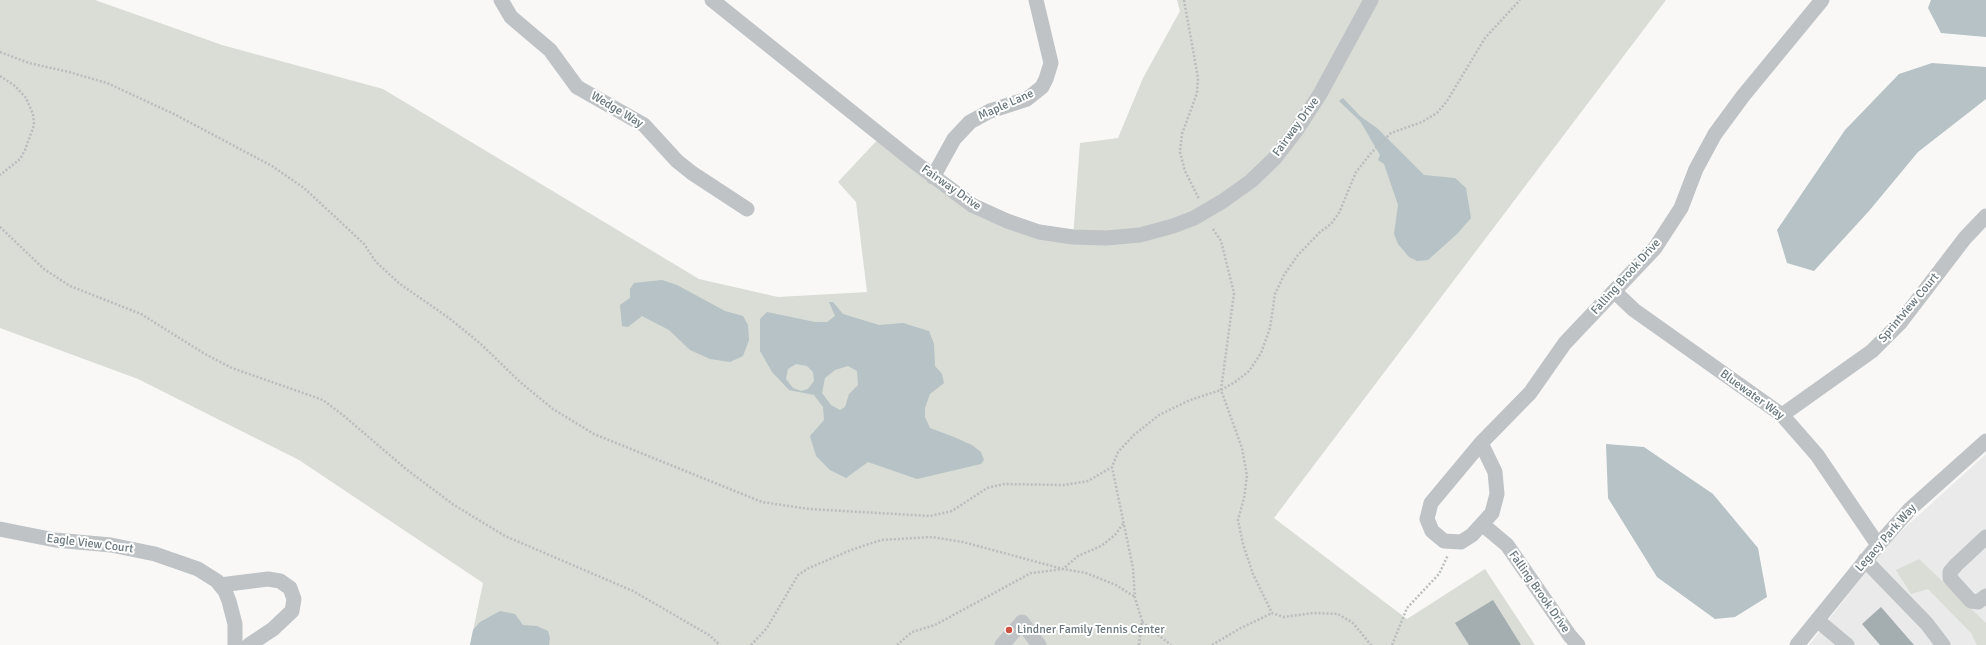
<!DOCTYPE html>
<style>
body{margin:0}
canvas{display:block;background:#f9f8f7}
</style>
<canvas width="1986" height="645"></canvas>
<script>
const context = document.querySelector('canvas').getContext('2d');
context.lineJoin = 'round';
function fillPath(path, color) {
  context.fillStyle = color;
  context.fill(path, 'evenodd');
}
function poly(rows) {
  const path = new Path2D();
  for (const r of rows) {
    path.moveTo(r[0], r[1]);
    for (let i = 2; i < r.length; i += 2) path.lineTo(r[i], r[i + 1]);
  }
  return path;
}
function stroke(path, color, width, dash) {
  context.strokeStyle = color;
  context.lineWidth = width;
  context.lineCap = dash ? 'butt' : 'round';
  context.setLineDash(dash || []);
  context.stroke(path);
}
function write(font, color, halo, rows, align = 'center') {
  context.font = font + ' Signika,sans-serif';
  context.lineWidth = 4;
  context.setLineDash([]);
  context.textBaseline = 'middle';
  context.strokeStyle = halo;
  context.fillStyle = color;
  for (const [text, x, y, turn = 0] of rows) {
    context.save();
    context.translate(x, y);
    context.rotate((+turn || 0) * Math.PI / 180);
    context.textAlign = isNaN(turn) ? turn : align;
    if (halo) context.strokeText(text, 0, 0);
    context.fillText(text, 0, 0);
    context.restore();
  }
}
const built = poly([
 [1986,454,1986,645,1809,645,1888,543]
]);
const green = poly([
 [0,0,95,0,222,45,383,89,699,279,778,297,867,292,856,202,838,182,881,136,957,195,1073,237,1080,143,1118,138,1143,78,1180,11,1177,0,1666,0,1274,518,1407,619,1485,569,1535,645,470,645,483,583,299,460,138,379,0,328],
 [1919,559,1986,623,1986,645,1977,645,1971,633,1928,589,1911,594,1896,570]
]);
const water = poly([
 [1931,0,1986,0,1986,37,1941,33,1928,8],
 [1932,63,1986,67,1986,99,1918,152,1869,211,1814,271,1787,263,1777,230,1845,130,1899,74],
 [1343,98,1360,116,1377,128,1424,175,1455,178,1466,188,1471,218,1457,234,1428,260,1417,261,1409,257,1398,244,1394,234,1398,205,1384,164,1378,160,1380,155,1360,121,1339,101],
 [662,280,677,285,725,311,743,316,748,325,749,340,743,356,730,362,710,359,690,350,669,330,642,316,628,327,622,326,620,305,630,298,630,289,634,283],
 [829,302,833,302,843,314,879,325,903,323,929,331,934,344,935,366,942,374,944,383,930,394,925,408,925,417,930,428,954,437,972,445,981,452,984,460,981,464,917,479,868,462,846,478,830,470,816,456,810,436,824,420,823,407,814,395,789,390,772,372,760,351,760,319,767,312,815,322,827,322,835,316],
 [796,364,807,366,813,372,814,381,808,389,801,391,793,388,786,379,788,369],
 [848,366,857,371,858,385,849,394,845,407,840,410,831,405,822,393,825,378,835,370],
 [1606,444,1644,447,1713,494,1758,548,1767,597,1735,617,1715,619,1657,577,1608,498],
 [500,611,515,614,523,625,537,626,548,631,550,638,549,645,470,645,473,630,480,622]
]);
const building = poly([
 [1493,600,1521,645,1469,645,1455,623],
 [1881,607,1914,645,1880,645,1862,624]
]);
const path = poly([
 [1184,0,1198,78,1197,93,1182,134,1180,152,1185,171,1199,199],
 [0,52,29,63,69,72,107,83,174,114,272,166,304,188,331,213,364,244,376,262,400,284,449,318,482,345,520,382,553,409,594,434,762,502,809,509,930,516,952,511,987,488,1004,484,1064,485,1088,481,1112,467],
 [0,76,15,86,26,98,33,114,34,125,25,150,20,159,0,175],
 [0,227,44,269,70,286,141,314,205,354,232,368,323,400,344,416,406,469,454,505,505,536,633,591,709,635,720,645],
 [1213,229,1221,241,1234,293,1221,390,1242,448,1247,476,1244,498,1238,520,1243,544,1253,574,1272,613,1284,617,1313,613,1338,614,1353,623,1371,645],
 [1142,622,1171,645],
 [751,645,767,628,798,575,809,568,851,550,881,540,932,537,963,542,1063,569,1086,573,1116,585,1135,597],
 [897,645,912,632,935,625,1031,573,1063,569,1078,556,1101,546,1115,535,1123,524],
 [1139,645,1142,621,1135,598,1133,568,1112,467,1118,452,1134,435,1159,415,1190,400,1221,390,1235,382,1249,371,1261,353,1270,328,1275,294,1284,275,1298,255,1319,233,1331,224,1339,213,1356,172,1372,152,1391,133,1422,122,1437,113,1447,101,1485,38,1520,0],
 [1212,645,1239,629,1272,613],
 [1392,645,1407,608,1439,574,1448,555]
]);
const minor = poly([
 [501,0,511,17,550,50,577,87,644,125,677,161,692,173,747,209],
 [712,0,913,161,972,205,1007,221,1039,232,1073,237,1106,238,1140,235,1173,226,1194,218,1223,201,1251,181,1275,158,1296,131,1320,94,1371,0],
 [933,177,954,139,970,122,990,111,1027,99,1042,87,1046,79,1051,63,1036,0],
 [1615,292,1634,310,1782,415,1817,455,1878,545],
 [1782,415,1872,351,1900,323,1965,238,1986,216],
 [1481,443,1495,472,1497,494,1492,513,1472,535,1461,542,1444,541,1432,531,1427,519,1431,503,1481,443,1530,393,1565,343,1655,248,1681,208,1696,169,1715,134,1743,96,1822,0],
 [1482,524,1507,545,1570,636,1578,645],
 [0,529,55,540,111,545,155,554,198,569,217,581,225,591,229,601,235,624,235,645],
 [1986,537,1956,565,1950,572,1950,578,1971,601,1978,602,1986,596],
 [1865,560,1927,624,1943,645],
 [220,585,268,579,280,581,290,588,294,599,292,611,273,629,249,645],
 [1817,620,1847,645],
 [1002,645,1022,622,1039,645],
 [1797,645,1878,545,1910,509,1986,441]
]);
const markers = [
 [1009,630,4,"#cd5242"]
];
const streetNames = [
 ["Maple Lane",1006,105,-24],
 ["Wedge Way",617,110,31],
 ["Fairway Drive",1296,127,-54],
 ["Fairway Drive",951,188,35],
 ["Falling Brook Drive",1626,277,-48],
 ["Sprintview Court",1909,308,-50],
 ["Bluewater Way",1752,395,36],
 ["Legacy Park Way",1886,538,-49],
 ["Eagle View Court",90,544,7],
 ["Falling Brook Drive",1539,592,55]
];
const poiNames = [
 ["Lindner Family Tennis Center",1017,630]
];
fillPath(built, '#e9eae9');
fillPath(green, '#d9ddd6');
fillPath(water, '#b6c2c5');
fillPath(building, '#a4adb0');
stroke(path, '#b9bdbe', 2.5, [2, 2]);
stroke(minor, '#bfc3c6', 15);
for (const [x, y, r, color] of markers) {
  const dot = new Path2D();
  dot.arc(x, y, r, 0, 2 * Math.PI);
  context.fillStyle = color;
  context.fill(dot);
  stroke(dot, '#fff', 1.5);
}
write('12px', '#67777d', '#fff', streetNames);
write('12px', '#67777d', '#fff', poiNames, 'left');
</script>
